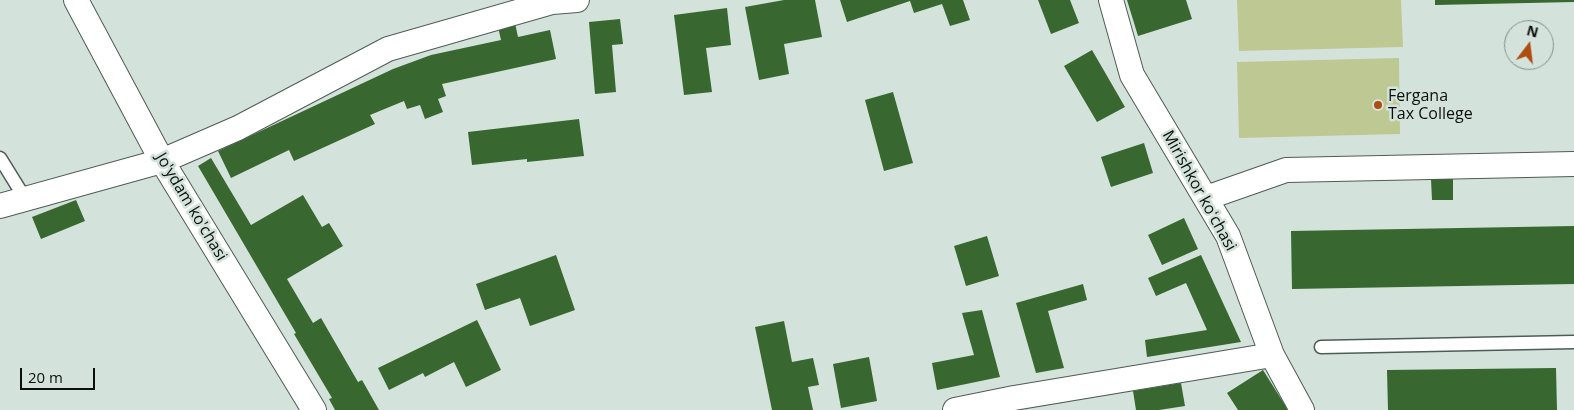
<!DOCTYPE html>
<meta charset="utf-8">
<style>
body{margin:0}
#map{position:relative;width:1574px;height:410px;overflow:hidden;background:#d3e3db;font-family:"Open Sans",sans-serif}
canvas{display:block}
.north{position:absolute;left:1504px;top:20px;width:50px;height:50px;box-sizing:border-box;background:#d3e3db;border:1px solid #838e89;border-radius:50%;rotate:15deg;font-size:14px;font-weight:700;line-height:20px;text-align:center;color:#0a0f0d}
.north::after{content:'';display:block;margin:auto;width:18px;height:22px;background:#af4c12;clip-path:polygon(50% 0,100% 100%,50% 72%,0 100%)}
.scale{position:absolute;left:20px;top:368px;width:75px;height:22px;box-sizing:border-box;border:2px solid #0a0f0d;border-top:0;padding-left:6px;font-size:15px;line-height:18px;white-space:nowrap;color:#0a0f0d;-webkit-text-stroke:4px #d3e3db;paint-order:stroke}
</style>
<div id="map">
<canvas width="1574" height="410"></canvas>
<div class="north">N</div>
<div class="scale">20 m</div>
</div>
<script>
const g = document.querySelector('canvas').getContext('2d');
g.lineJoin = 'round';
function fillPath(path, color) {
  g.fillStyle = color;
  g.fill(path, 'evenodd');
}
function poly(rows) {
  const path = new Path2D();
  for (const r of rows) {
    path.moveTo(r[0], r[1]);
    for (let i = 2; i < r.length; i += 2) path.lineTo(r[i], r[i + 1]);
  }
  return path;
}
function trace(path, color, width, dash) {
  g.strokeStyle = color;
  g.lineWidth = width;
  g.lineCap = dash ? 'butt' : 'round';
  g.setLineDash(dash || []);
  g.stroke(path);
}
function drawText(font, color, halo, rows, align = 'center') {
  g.font = font + ' "Open Sans",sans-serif';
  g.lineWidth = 5;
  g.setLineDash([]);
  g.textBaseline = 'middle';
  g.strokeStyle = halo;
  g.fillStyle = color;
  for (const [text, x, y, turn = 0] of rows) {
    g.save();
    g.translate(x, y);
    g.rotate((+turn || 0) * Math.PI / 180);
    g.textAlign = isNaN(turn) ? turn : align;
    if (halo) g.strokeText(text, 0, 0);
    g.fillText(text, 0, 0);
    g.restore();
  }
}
fillPath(poly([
 [1237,0,1401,0,1403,47,1239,51],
 [1399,58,1400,134,1239,138,1237,62]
]), '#bec893');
fillPath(poly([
 [784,0,815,0,822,37,784,44,789,74,759,80,745,7],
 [840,0,963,0,970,20,950,26,942,4,914,13,910,1,847,22],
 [1038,0,1070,0,1079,23,1051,34],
 [1127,0,1186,0,1192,19,1138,36],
 [1435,0,1574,0,1574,2,1435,5],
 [727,8,731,45,706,48,712,92,684,95,674,15],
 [620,19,623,44,612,45,616,92,595,94,589,22],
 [515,23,518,37,550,30,556,59,442,84,446,96,438,99,443,112,425,119,420,105,407,109,404,101,370,115,375,124,294,161,289,150,231,178,218,151,393,69,431,55,501,40,498,27],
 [1092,50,1125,107,1097,122,1064,66],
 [893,92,913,163,884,171,865,100],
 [579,119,584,156,527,162,527,159,472,165,468,132],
 [1144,143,1153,173,1111,187,1101,157],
 [211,158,251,225,303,195,322,227,329,223,343,246,287,279,313,323,321,318,358,382,362,380,379,410,335,410,329,399,332,398,294,334,296,333,198,166],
 [1431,179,1453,179,1453,200,1432,200],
 [76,200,85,221,41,239,32,217],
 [1184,218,1198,249,1162,265,1148,235],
 [1574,226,1574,284,1292,289,1291,231],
 [987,236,999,276,966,286,954,246],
 [556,255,575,310,530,326,520,298,485,310,476,284],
 [1201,255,1241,342,1147,357,1145,340,1207,330,1186,283,1156,296,1148,278],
 [1083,284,1087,300,1048,311,1064,368,1036,373,1016,303],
 [982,310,1000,377,937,390,932,363,974,355,962,313],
 [477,320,501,370,466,387,454,362,425,377,423,373,389,390,378,368],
 [784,321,792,362,813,358,819,385,808,387,813,410,772,410,755,327],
 [869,357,877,401,841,408,833,364],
 [1556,368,1557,410,1388,410,1387,370],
 [1263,370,1288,410,1238,410,1227,393],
 [1181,383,1185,406,1159,410,1136,410,1133,391]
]), '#38672f');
const service = poly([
 [0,158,26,200],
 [1321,347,1574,342]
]);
const minor = poly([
 [76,0,162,161,314,410],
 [1111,0,1132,75,1228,236,1272,355,1302,410],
 [1206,198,1286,170,1574,164],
 [0,206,162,161,238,128,388,49,552,2,577,0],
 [955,410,1014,398,1272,355]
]);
trace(service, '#4e5c55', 15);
trace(minor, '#4e5c55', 26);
trace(service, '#fff', 12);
trace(minor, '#fff', 24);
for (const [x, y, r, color] of [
 [1378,105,5,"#af4c12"]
]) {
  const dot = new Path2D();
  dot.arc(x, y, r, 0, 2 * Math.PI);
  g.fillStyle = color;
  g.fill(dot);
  trace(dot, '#d3e3db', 2);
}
drawText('16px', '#0a0f0d', '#d3e3db', [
 ["Fergana",1388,96],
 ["Tax College",1388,114]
], 'left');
drawText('16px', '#0a0f0d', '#d3e3db', [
 ["Mirishkor koʻchasi",1199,191,61],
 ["Jo'ydam ko'chasi",191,207,59]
]);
</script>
